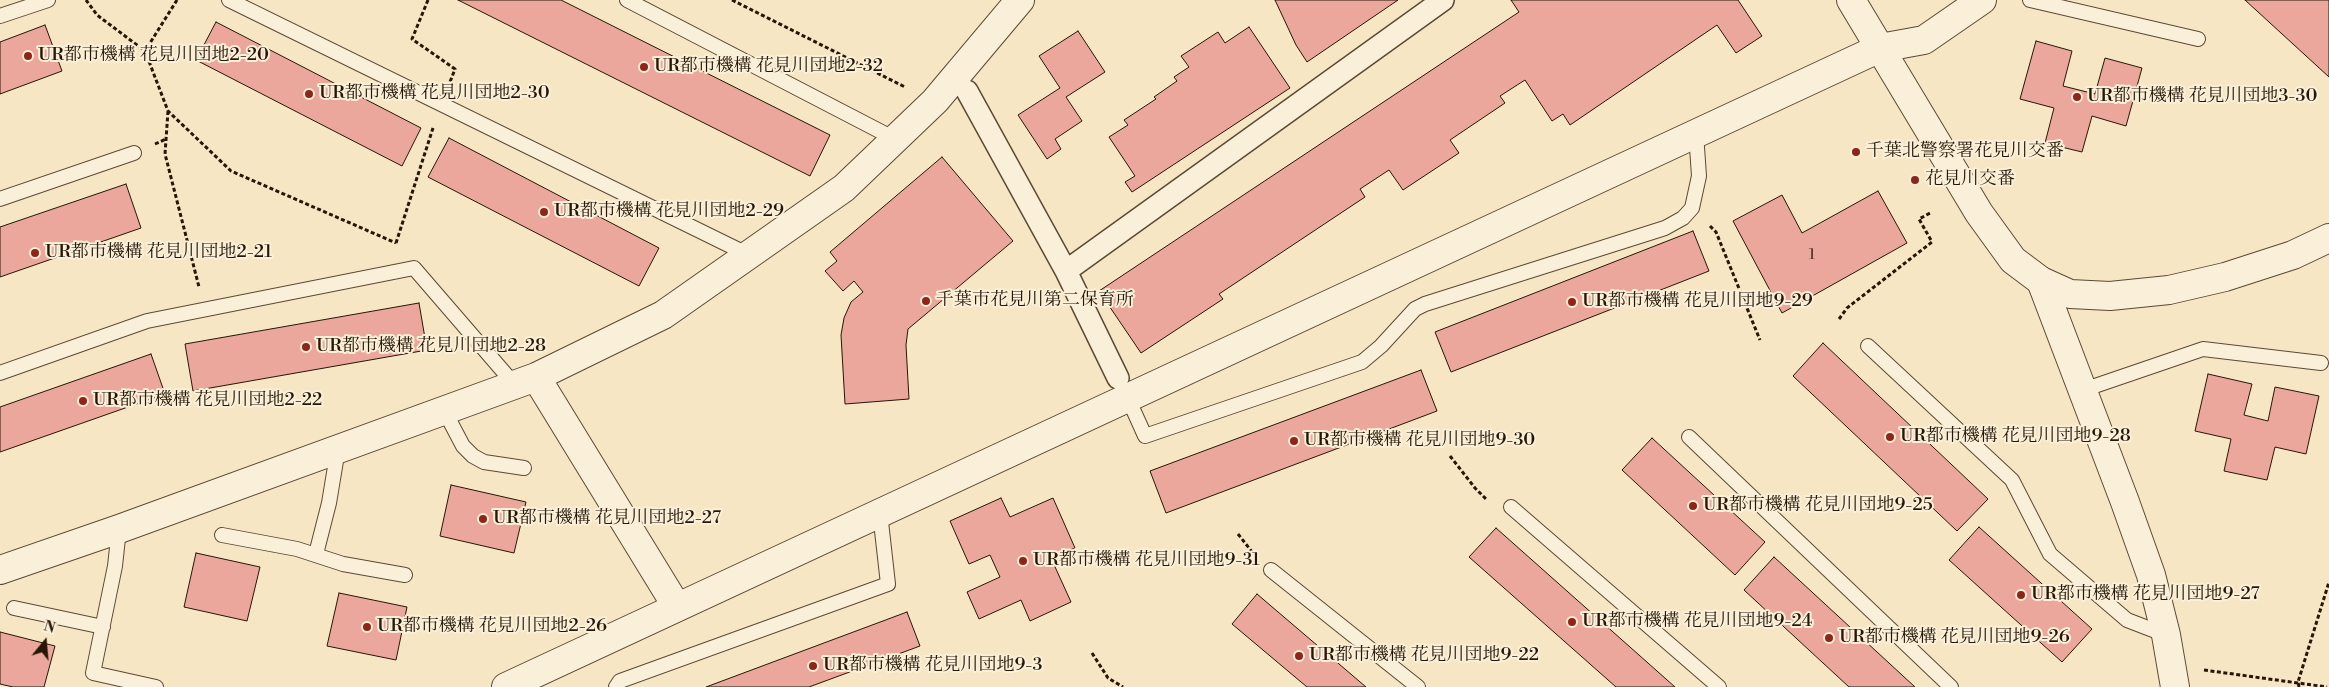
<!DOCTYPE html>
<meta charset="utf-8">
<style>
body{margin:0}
#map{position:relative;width:2329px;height:687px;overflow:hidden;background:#f7e6c3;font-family:"Libre Bodoni",serif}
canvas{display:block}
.north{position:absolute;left:20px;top:617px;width:50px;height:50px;-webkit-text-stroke:4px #faefd8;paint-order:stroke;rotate:17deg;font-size:14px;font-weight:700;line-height:20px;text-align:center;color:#251606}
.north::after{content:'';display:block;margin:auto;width:18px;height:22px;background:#251606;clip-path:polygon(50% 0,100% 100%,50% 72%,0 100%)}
</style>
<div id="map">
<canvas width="2329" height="687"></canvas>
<div class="north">N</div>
</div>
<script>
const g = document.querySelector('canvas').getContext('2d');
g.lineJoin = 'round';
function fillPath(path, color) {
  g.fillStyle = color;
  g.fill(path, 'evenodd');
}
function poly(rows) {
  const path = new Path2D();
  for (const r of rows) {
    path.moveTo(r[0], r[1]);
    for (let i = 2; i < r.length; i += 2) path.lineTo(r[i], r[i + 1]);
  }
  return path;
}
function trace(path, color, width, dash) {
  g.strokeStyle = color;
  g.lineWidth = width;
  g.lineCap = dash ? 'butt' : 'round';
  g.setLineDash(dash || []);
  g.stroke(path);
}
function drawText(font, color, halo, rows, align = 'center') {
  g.font = font + ' "Libre Bodoni","Noto Serif JP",serif';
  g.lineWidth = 4;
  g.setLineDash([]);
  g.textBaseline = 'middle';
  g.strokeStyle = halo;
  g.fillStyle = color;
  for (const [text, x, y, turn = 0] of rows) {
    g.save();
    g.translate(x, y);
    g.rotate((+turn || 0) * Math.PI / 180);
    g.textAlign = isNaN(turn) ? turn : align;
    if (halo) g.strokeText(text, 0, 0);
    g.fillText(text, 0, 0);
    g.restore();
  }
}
const building = poly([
 [458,0,561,0,830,135,810,176,458,0],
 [1275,0,1398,0,1307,62,1296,45,1275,0],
 [1511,0,1738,0,1762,36,1736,53,1717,25,1570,125,1563,114,1552,121,1525,80,1500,96,1505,103,1450,140,1459,153,1403,190,1389,170,1360,189,1365,197,1219,294,1223,299,1141,353,1099,291,1519,12,1511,0],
 [2245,0,2329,0,2329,77,2245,0],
 [216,22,421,128,402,166,196,60,216,22],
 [45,25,62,71,0,94,0,42,45,25],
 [1249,27,1290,88,1132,192,1125,182,1135,176,1109,137,1128,125,1124,120,1156,99,1154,97,1177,81,1174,77,1189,67,1181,56,1218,32,1225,43,1249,27],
 [1078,31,1105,72,1066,97,1082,121,1055,139,1061,149,1047,159,1018,115,1060,88,1039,56,1078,31],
 [2036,41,2072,51,2063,86,2095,94,2105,58,2142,68,2126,126,2092,116,2082,152,2045,143,2054,108,2020,99,2036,41],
 [449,138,659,248,639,286,428,177,449,138],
 [942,157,1013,241,908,329,906,345,909,399,845,404,841,335,844,318,851,302,863,292,854,281,843,291,825,271,837,261,830,252,942,157],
 [126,184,141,228,0,277,0,227,126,184],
 [1878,191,1907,243,1782,313,1733,221,1782,195,1802,233,1878,191],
 [1693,231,1709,271,1451,372,1435,332,1693,231],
 [419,303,427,350,193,391,185,344,419,303],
 [1823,343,1988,499,1957,531,1793,376,1823,343],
 [151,354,165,394,0,452,0,407,151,354],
 [1421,370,1437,411,1166,513,1150,471,1421,370],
 [2208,374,2252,384,2244,415,2268,421,2275,387,2319,396,2306,454,2275,447,2267,480,2224,471,2231,439,2195,431,2208,374],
 [1652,438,1765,542,1735,575,1622,470,1652,438],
 [451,485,526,502,514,553,440,536,451,485],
 [1001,498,1010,517,1053,498,1075,548,1051,558,1071,602,1030,621,1021,600,979,619,967,592,1000,577,990,555,969,564,950,521,1001,498],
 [1979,527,2092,629,2062,662,1949,560,1979,527],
 [1496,528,1675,687,1616,687,1469,557,1496,528],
 [196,553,260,567,247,621,184,607,196,553],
 [1774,557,1915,687,1849,687,1744,590,1774,557],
 [339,593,407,607,396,660,327,646,339,593],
 [1257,594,1366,687,1307,687,1232,624,1257,594],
 [907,612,920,646,809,687,706,687,907,612],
 [0,632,55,646,44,687,13,687,0,684,0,632]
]);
fillPath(building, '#eba79b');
trace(building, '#251606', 1);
const service = poly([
 [229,0,749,255],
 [627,0,895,139],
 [2030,0,2198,39],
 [0,16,48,0],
 [0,199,134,153],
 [1868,346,2012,480,2050,554,2127,620,2166,635],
 [0,373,147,321,414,268,515,385],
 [2083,390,2203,349,2321,363],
 [1127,396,1145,436,1362,362,1381,346,1415,309,1425,304,1665,228,1683,218,1692,208,1699,176,1696,133],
 [444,410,463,446,473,456,484,462,524,468],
 [1689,437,1951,687],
 [1511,507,1719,687],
 [119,529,115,566,93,673,156,687],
 [222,535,297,549,343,564,405,575],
 [316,554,329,503,338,449],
 [1271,570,1418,687],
 [14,608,103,627],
 [616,687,620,681,888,584,880,513]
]);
const pedestrian = poly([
 [967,91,1066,271,1118,378],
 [1066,271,1443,0]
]);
const minor = poly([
 [2041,281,2125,502,2151,575,2166,635,2175,687],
 [536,377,677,607],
 [0,570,119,529,536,377,663,315,844,188,935,101,1020,0],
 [506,687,1880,48,1924,40,1982,0]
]);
const tertiary = poly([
 [1851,0,1979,213,2013,260,2041,281,2070,294,2110,296,2169,290,2225,277,2293,255,2329,238]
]);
trace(service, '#5a4a35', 16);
trace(pedestrian, '#5a4a35', 24);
trace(minor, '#5a4a35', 30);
trace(tertiary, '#5a4a35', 30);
trace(poly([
 [86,0,97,15,145,51],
 [177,0,145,51,168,111,231,171,396,243],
 [428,0,412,39,455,69,450,82],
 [732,0,905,87],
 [168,111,165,154,199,287],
 [155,144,166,139],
 [1710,226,1716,232,1760,340],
 [396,243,433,128],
 [1839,319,1847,308,1932,242,1919,219,1932,212],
 [1450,456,1475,488,1487,500],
 [1238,534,1253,553],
 [1092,653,1108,678,1123,687],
 [2204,670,2327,687],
 [2299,687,2298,682,2329,582]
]), '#251606', 3, [4, 2.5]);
trace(service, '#faefd8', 14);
trace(pedestrian, '#faefd8', 21);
trace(minor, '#faefd8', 28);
trace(tertiary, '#faefd8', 28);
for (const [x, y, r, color] of [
 [28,56,5,"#8f2418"],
 [644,67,5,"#8f2418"],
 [309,94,5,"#8f2418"],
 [2077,97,5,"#8f2418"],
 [1856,152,5,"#8f2418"],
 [1915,180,5,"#8f2418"],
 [544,212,5,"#8f2418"],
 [35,253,5,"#8f2418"],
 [926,301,5,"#8f2418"],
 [1572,302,5,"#8f2418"],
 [306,347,5,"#8f2418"],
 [83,401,5,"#8f2418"],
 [1890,437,5,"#8f2418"],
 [1294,441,5,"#8f2418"],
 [1693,506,5,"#8f2418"],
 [483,519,5,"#8f2418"],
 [1023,561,5,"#8f2418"],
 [2021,595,5,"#8f2418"],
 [1572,622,5,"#8f2418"],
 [367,627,5,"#8f2418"],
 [1829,638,5,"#8f2418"],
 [1299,656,5,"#8f2418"],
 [813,666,5,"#8f2418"]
]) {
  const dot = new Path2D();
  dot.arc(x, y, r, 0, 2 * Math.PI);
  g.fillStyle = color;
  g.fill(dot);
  trace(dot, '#faefd8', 2);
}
drawText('15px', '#563a2b', null, [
 ["1",1812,255]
]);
drawText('18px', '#251606', '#faefd8', [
 ["UR都市機構 花見川団地2-20",38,56],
 ["UR都市機構 花見川団地2-32",654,67],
 ["UR都市機構 花見川団地2-30",319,94],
 ["UR都市機構 花見川団地3-30",2087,97],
 ["千葉北警察署花見川交番",1866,152],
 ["花見川交番",1925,180],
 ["UR都市機構 花見川団地2-29",554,212],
 ["UR都市機構 花見川団地2-21",45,253],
 ["千葉市花見川第二保育所",936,301],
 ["UR都市機構 花見川団地9-29",1582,302],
 ["UR都市機構 花見川団地2-28",316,347],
 ["UR都市機構 花見川団地2-22",93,401],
 ["UR都市機構 花見川団地9-28",1900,437],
 ["UR都市機構 花見川団地9-30",1304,441],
 ["UR都市機構 花見川団地9-25",1703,506],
 ["UR都市機構 花見川団地2-27",493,519],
 ["UR都市機構 花見川団地9-31",1033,561],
 ["UR都市機構 花見川団地9-27",2031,595],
 ["UR都市機構 花見川団地9-24",1582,622],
 ["UR都市機構 花見川団地2-26",377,627],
 ["UR都市機構 花見川団地9-26",1839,638],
 ["UR都市機構 花見川団地9-22",1309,656],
 ["UR都市機構 花見川団地9-3",823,666]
], 'left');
</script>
